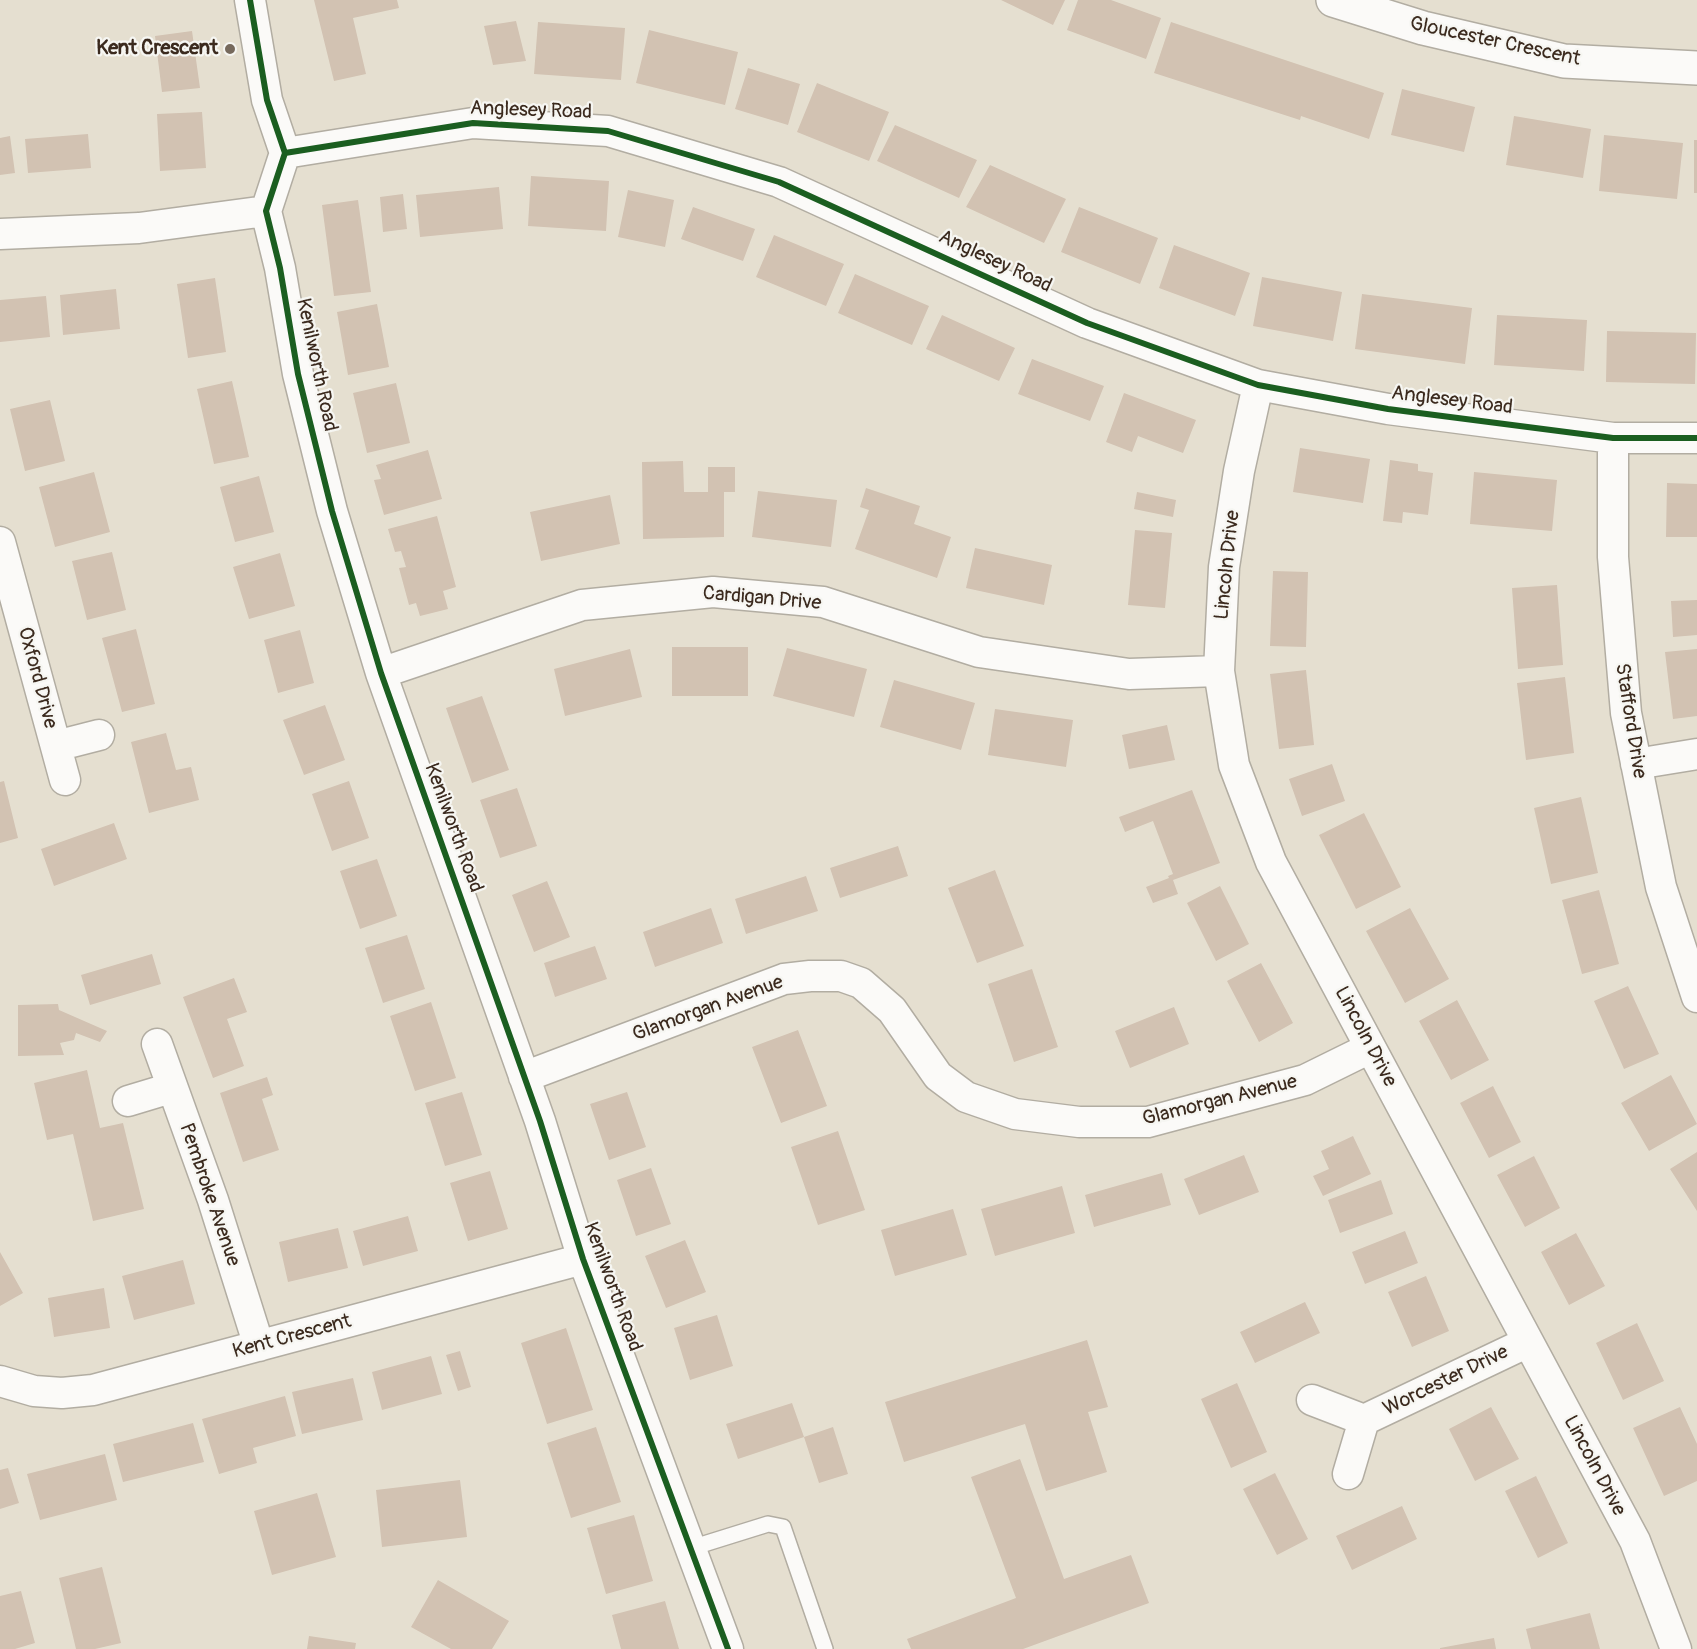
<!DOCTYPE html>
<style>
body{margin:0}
canvas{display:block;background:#e5dfd0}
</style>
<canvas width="1697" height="1649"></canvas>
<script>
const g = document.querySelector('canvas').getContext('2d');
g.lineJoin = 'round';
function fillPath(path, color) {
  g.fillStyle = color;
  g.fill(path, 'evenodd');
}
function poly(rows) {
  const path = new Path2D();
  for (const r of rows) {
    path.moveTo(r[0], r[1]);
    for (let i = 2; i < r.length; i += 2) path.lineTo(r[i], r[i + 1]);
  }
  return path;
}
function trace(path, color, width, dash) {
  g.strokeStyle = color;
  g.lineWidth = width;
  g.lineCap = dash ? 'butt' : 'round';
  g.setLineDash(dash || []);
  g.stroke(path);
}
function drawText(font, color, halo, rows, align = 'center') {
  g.font = font + ' Pangolin,sans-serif';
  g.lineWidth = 4.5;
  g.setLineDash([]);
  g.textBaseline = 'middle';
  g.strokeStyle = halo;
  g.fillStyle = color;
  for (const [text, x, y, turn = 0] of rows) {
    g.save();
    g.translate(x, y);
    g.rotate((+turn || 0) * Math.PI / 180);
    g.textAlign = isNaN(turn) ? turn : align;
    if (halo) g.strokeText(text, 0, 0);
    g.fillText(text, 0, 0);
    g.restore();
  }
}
fillPath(poly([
 [314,0,397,0,399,8,353,18,366,74,334,81],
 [1001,0,1065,0,1053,25],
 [1078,0,1111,0,1161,18,1146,59,1067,30],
 [516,21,526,61,493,65,484,26],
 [538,22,625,28,621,80,534,74],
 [1171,22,1384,93,1369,139,1301,116,1300,120,1154,73],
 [649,30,738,52,725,105,636,83],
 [192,31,200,88,162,92,155,36],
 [748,68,800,84,788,125,735,109],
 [817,83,889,112,869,161,797,132],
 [1402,89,1475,107,1464,152,1391,135],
 [202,112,206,168,160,171,157,114],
 [1514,116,1591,129,1583,178,1506,165],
 [895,125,977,160,959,198,877,161],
 [88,134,91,168,28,173,25,139],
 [1604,135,1683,143,1677,199,1599,191],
 [10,136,15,173,0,175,0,138],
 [1694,140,1697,140,1697,193,1694,193],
 [990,165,1066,199,1044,243,966,207],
 [531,176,609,181,606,231,528,226],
 [499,187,503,229,420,237,416,195],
 [628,190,674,200,665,247,618,237],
 [403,194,407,229,383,232,380,197],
 [358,200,371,292,334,296,322,205],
 [693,207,755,229,743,261,681,239],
 [1079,207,1158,238,1140,284,1061,252],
 [774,235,844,264,826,306,756,277],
 [1174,245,1250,273,1235,316,1159,288],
 [855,274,929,306,912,345,838,313],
 [1262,277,1342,292,1333,341,1253,326],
 [215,278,226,352,188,358,177,284],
 [116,289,120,329,63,335,60,295],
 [1362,294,1472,308,1465,364,1355,349],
 [46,296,50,337,0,342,0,300],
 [377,304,389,367,348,375,337,312],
 [942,315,1015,348,999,381,926,349],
 [1497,315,1587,320,1584,371,1494,365],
 [1607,331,1696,333,1695,384,1606,382],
 [1032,359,1104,386,1090,421,1018,394],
 [232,381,249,457,214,464,197,389],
 [396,383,410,443,367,453,353,393],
 [1124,393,1196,420,1183,453,1138,436,1132,452,1106,442],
 [50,400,65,461,25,471,10,409],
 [1300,448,1370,459,1363,503,1293,492],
 [428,450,442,499,384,515,374,480,381,479,376,465],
 [1390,460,1418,464,1418,471,1433,473,1428,515,1403,512,1402,523,1383,521],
 [683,461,684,492,708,492,708,467,735,467,735,492,724,492,724,537,643,539,642,462],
 [94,472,110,532,55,547,39,487],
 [1474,472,1557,480,1552,531,1470,524],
 [259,476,274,532,235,542,220,487],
 [1667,483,1697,484,1697,537,1666,537],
 [866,488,920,506,914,524,951,537,937,578,855,549,869,510,860,507],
 [758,491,837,500,831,547,752,537],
 [1137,492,1176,500,1173,517,1134,509],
 [610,495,620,544,541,561,530,512],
 [437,516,456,587,443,591,448,609,420,616,416,603,409,605,399,568,406,567,401,551,395,552,388,529],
 [1135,530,1172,533,1165,608,1128,605],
 [975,548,1052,565,1044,605,966,588],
 [112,552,126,610,87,620,72,561],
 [280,553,295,606,249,619,233,567],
 [1273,571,1308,572,1306,647,1270,646],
 [1557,585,1563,665,1518,669,1512,588],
 [1697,600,1697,635,1673,637,1671,601],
 [136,629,155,704,122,712,102,638],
 [300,630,314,683,278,693,264,640],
 [672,647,748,647,748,696,672,696],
 [787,648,867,669,854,717,773,696],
 [630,649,642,697,565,716,554,669],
 [1697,649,1697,716,1673,719,1665,652],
 [1306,670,1314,745,1279,749,1270,674],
 [1565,677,1574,753,1526,760,1517,683],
 [894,680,975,703,961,750,880,727],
 [482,696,509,770,472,783,446,708],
 [325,705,345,760,304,775,283,720],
 [995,709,1073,720,1066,767,988,755],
 [1167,725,1175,760,1129,769,1122,735],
 [166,733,176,770,191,767,199,800,149,813,131,742],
 [1332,764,1345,801,1302,816,1289,779],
 [4,781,18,838,0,843,0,782],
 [349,781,369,838,332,851,312,794],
 [517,788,537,846,500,858,480,800],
 [1192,790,1220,863,1173,880,1178,894,1153,903,1146,887,1169,878,1168,876,1173,874,1153,821,1125,832,1119,817],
 [1581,797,1598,873,1551,884,1534,808],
 [1364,813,1401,887,1356,909,1319,835],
 [114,823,127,859,54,886,41,849],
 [898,846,908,876,840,898,830,868],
 [377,859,397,916,360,929,340,871],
 [995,870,1024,946,977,963,948,888],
 [806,876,818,911,746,934,735,899],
 [547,881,570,937,534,952,512,895],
 [1220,886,1249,944,1216,961,1187,903],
 [1599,890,1619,964,1582,974,1562,900],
 [711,908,723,943,655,967,643,932],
 [1410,908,1449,979,1405,1003,1366,931],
 [407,935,425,989,383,1003,365,948],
 [595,946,607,979,555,997,544,963],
 [152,954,161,984,90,1005,81,975],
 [1261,963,1293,1023,1259,1042,1227,981],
 [1032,969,1058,1047,1014,1062,988,984],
 [234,978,247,1012,227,1019,244,1066,213,1078,183,997],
 [1628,986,1659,1054,1624,1069,1594,1001],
 [1457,1000,1489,1060,1451,1080,1419,1021],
 [431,1002,456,1078,415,1091,390,1016],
 [58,1004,59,1010,107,1031,100,1042,76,1033,74,1040,60,1043,64,1055,18,1056,18,1005],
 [1174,1007,1189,1044,1130,1068,1115,1031],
 [798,1030,827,1106,781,1123,752,1047],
 [87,1070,100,1128,123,1123,144,1209,93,1221,73,1134,47,1140,34,1083],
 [1671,1075,1697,1124,1649,1151,1621,1103],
 [267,1077,273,1095,262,1099,279,1150,243,1162,220,1093],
 [1493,1086,1521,1142,1489,1158,1460,1103],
 [462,1092,482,1155,445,1166,425,1103],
 [627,1092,646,1147,609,1160,590,1104],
 [838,1131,865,1210,818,1225,791,1147],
 [1353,1136,1371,1174,1323,1196,1313,1176,1329,1169,1321,1151],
 [1697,1152,1697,1211,1670,1169],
 [1244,1155,1259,1192,1199,1215,1184,1179],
 [1534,1156,1560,1208,1525,1227,1497,1175],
 [651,1168,671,1224,636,1236,617,1180],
 [490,1171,508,1229,468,1241,450,1183],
 [1162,1173,1171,1205,1094,1227,1085,1195],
 [1381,1180,1393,1214,1340,1233,1328,1200],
 [1062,1186,1075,1233,995,1256,981,1209],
 [953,1209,967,1255,895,1276,881,1230],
 [408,1216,418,1251,363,1266,353,1231],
 [338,1228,348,1268,288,1282,279,1242],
 [1405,1231,1418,1263,1365,1284,1352,1252],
 [1576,1233,1605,1286,1569,1305,1541,1252],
 [685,1240,706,1292,666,1308,645,1256],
 [0,1252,23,1293,0,1306],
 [183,1260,195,1304,134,1320,122,1276],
 [1426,1276,1449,1331,1412,1347,1388,1292],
 [104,1288,110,1328,54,1337,48,1298],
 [1305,1302,1320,1333,1255,1363,1240,1332],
 [717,1315,733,1366,690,1380,674,1328],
 [1637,1323,1664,1381,1623,1400,1596,1343],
 [566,1328,593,1410,547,1424,521,1343],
 [1087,1340,1108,1407,1088,1412,1107,1472,1046,1491,1025,1424,904,1462,885,1402],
 [460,1351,471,1387,458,1391,446,1355],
 [431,1356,442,1394,382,1410,372,1372],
 [353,1378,363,1420,302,1434,292,1392],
 [1237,1383,1267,1452,1231,1468,1201,1399],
 [285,1396,296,1436,253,1448,257,1463,219,1474,202,1419],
 [792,1403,804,1437,738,1459,726,1424],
 [1491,1407,1519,1459,1475,1481,1449,1429],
 [1680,1407,1697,1444,1697,1481,1664,1496,1633,1428],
 [193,1423,204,1462,123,1482,113,1444],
 [596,1427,621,1502,571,1518,547,1443],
 [833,1427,848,1474,819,1483,804,1437],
 [105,1454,117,1500,40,1520,27,1474],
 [1020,1459,1064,1579,1131,1555,1149,1603,1023,1649,911,1649,907,1639,1016,1598,971,1477],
 [8,1468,19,1503,0,1509,0,1470],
 [1275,1473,1308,1539,1277,1555,1243,1489],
 [1536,1476,1568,1543,1538,1558,1505,1491],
 [460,1480,467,1537,382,1547,376,1490],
 [317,1493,336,1557,272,1575,254,1511],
 [1402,1506,1417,1539,1352,1570,1336,1536],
 [634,1515,653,1581,606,1594,587,1528],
 [102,1567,121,1643,95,1649,76,1649,59,1578],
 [438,1580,509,1621,492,1649,451,1649,411,1627],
 [21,1591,35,1643,15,1649,0,1649,0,1596],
 [665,1601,679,1649,621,1649,612,1615],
 [1590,1613,1600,1649,1531,1649,1526,1629],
 [309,1636,356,1643,355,1649,307,1649],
 [1494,1638,1496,1649,1440,1649,1440,1648]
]), '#d2c2b2');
const lane = poly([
 [691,1548,768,1524,783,1527,825,1649]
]);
const street = poly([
 [250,0,267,100,285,153,266,211,280,268,298,374,332,511,381,673,540,1121,583,1259,728,1649],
 [285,153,473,123,608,131,779,182,1087,323,1258,385,1388,409,1613,438,1697,438],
 [0,234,139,228,266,211],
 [1258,385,1239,471,1224,567,1219,671,1234,765,1271,862,1635,1541,1676,1649],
 [1613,438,1613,557,1626,713,1661,887,1697,997],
 [0,542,65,780],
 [381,673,582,605,713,592,823,602,979,652,1129,674,1219,671],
 [56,746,99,735],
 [1636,764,1697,754],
 [157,1044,213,1200,259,1346],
 [524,1077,784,979,810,976,841,976,861,983,892,1010,938,1076,966,1097,1015,1114,1079,1122,1148,1122,1305,1080,1370,1048],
 [128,1101,171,1088],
 [0,1381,34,1391,62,1393,93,1390,583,1259],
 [1312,1400,1364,1420,1528,1342],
 [1348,1474,1364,1420]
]);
const secondary = poly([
 [1333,0,1423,28,1564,61,1697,68]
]);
trace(lane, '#b2ada2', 18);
trace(street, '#b2ada2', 33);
trace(secondary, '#b2ada2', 36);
trace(lane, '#fbfaf8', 15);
trace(street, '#fbfaf8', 30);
trace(secondary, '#fbfaf8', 33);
trace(poly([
 [250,0,267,100,285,153,266,211,280,268,298,374,332,511,381,673,540,1121,583,1259,728,1649],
 [285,153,473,123,608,131,779,182,1087,323,1258,385,1388,409,1613,438,1697,438]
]), '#1b5e20', 6);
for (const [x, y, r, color] of [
 [230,49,6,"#76695c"]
]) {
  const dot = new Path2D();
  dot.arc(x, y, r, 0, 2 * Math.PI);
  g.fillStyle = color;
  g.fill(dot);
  trace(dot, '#f6f6f2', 2);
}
drawText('20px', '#3b2a1e', '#f6f6f2', [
 ["Gloucester Crescent",1495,42,12],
 ["Anglesey Road",531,111,2],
 ["Anglesey Road",995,262,25],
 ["Kenilworth Road",316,365,78],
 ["Anglesey Road",1452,401,7],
 ["Lincoln Drive",1228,565,-84],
 ["Cardigan Drive",762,599,5],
 ["Oxford Drive",37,678,75],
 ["Stafford Drive",1630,721,81],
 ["Kenilworth Road",453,828,70],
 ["Glamorgan Avenue",708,1009,-20],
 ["Lincoln Drive",1365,1037,62],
 ["Glamorgan Avenue",1220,1101,-14],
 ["Pembroke Avenue",209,1195,71],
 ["Kenilworth Road",612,1287,70],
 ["Kent Crescent",292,1337,-15],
 ["Worcester Drive",1446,1381,-26],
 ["Lincoln Drive",1594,1466,62]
]);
drawText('bold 20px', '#3b2a1e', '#f6f6f2', [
 ["Kent Crescent",218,49]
], 'right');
</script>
